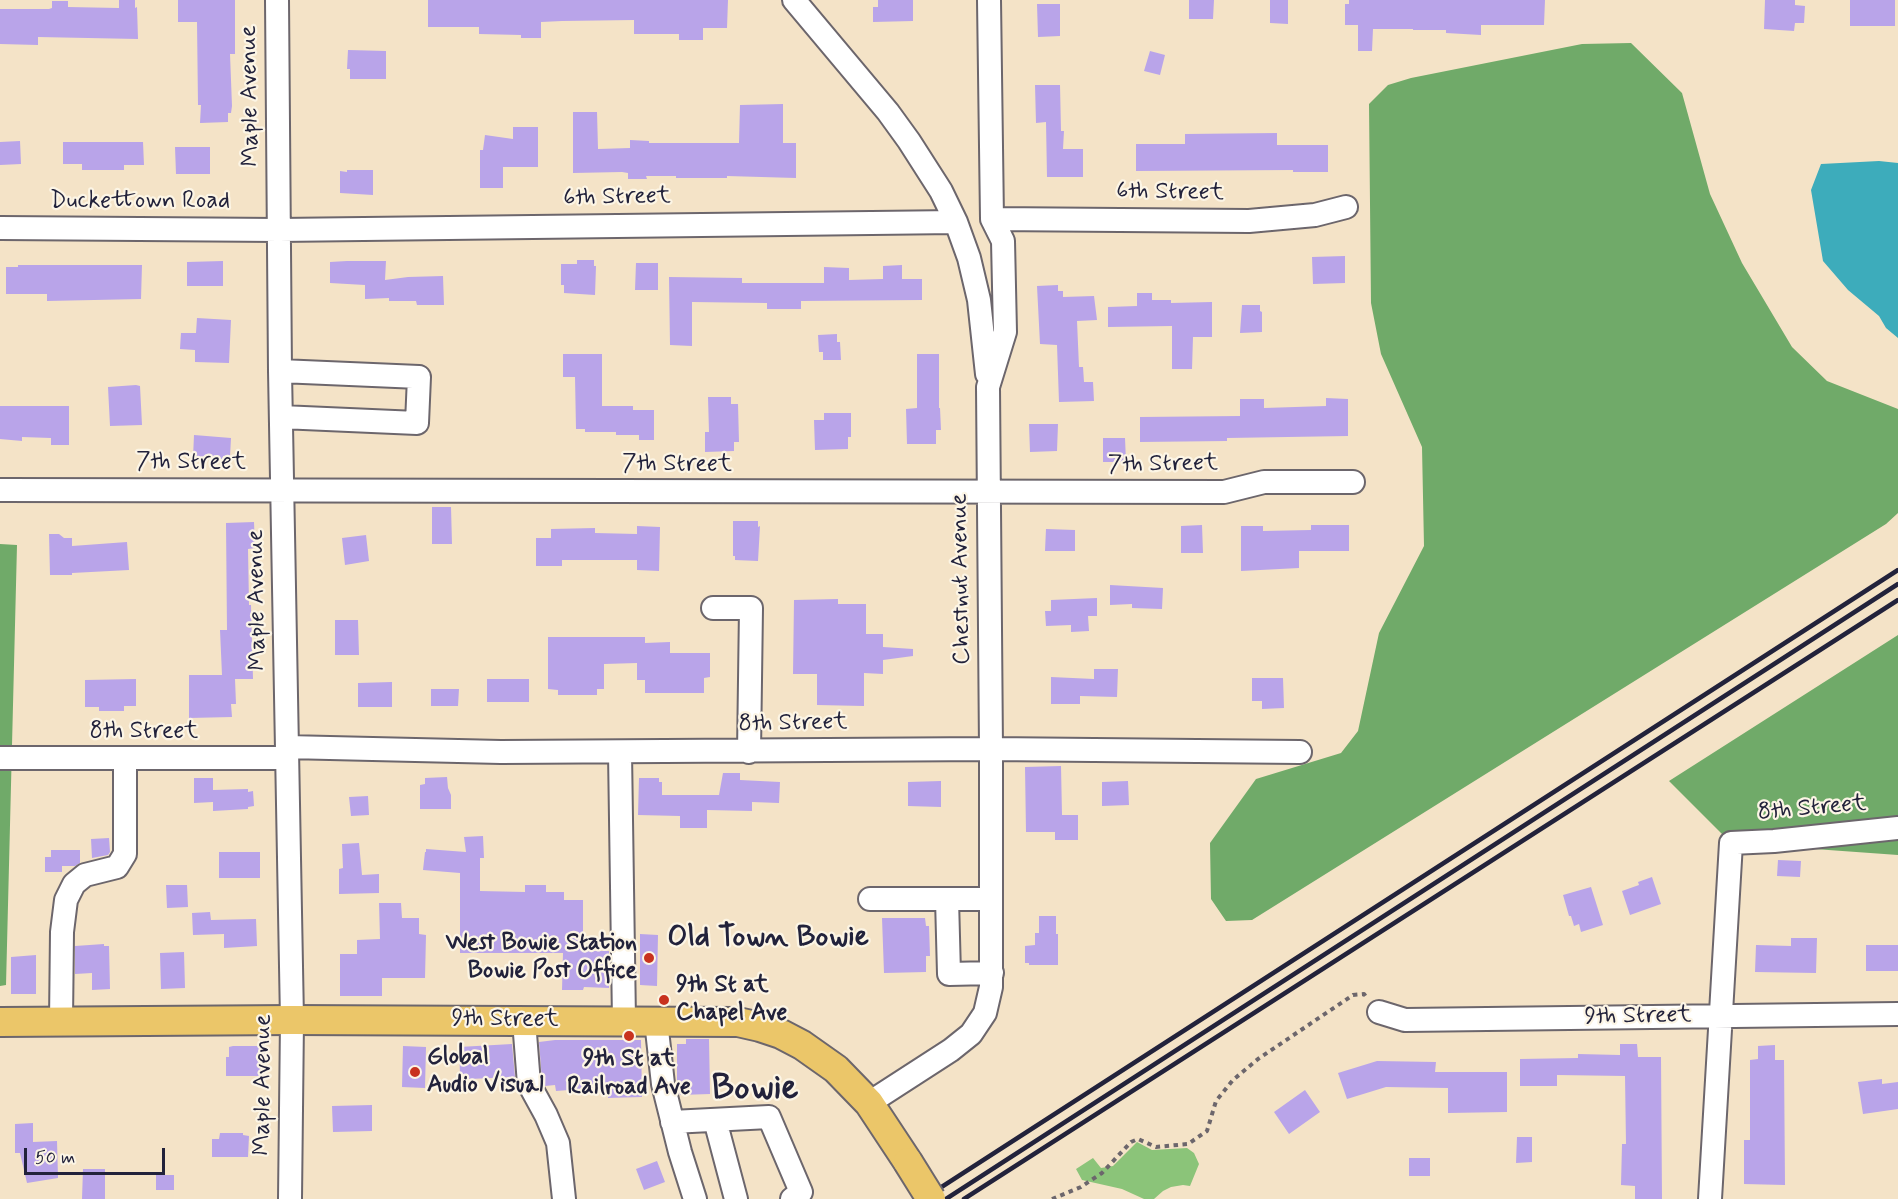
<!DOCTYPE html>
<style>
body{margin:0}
#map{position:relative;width:1898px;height:1199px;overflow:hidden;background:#f4e3c7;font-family:Mynerve,sans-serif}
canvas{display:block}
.scale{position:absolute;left:24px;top:1148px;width:141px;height:27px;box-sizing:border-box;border:3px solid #22223b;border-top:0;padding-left:8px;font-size:18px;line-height:21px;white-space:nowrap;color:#22223b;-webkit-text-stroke:4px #fcf5e5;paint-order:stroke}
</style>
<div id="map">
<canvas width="1898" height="1199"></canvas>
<div class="scale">50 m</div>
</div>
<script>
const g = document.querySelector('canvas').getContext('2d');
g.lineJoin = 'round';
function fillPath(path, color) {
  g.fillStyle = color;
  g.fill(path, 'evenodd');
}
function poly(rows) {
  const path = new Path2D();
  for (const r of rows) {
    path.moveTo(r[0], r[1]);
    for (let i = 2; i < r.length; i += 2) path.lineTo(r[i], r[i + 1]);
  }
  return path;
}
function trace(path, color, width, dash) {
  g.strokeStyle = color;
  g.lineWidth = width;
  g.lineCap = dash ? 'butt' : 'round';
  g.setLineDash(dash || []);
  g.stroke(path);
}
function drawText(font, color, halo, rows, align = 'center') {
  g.font = font + ' Mynerve,sans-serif';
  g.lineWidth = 4.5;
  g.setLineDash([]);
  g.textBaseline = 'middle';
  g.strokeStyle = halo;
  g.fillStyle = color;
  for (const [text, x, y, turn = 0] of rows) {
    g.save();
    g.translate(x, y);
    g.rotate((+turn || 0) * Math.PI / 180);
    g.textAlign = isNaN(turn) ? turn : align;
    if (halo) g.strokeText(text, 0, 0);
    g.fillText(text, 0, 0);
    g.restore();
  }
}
fillPath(poly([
 [1137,1142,1152,1150,1187,1148,1194,1153,1199,1164,1190,1186,1183,1185,1171,1187,1163,1191,1154,1199,1144,1199,1122,1189,1082,1180,1076,1169,1093,1158,1101,1168,1113,1166]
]), '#8bc479');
fillPath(poly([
 [1631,43,1682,93,1710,194,1742,263,1792,347,1827,381,1898,409,1898,513,1886,524,1252,920,1226,921,1211,899,1210,843,1256,779,1341,753,1358,731,1379,633,1424,546,1422,447,1381,354,1371,303,1369,104,1388,85,1411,78,1582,44],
 [0,544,17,545,6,985,0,986],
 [1898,635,1898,855,1731,843,1669,781]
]), '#70aa69');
fillPath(poly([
 [1879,161,1898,163,1898,338,1886,328,1879,316,1848,290,1823,261,1811,190,1821,164]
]), '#3dacbb');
fillPath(poly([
 [119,0,135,0,135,8,137,7,138,39,38,37,38,45,0,44,0,9,49,9,52,8,52,1,68,1,68,7,119,8],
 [178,0,235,0,235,54,230,54,232,106,231,113,228,113,228,122,200,123,201,105,198,105,197,22,178,22],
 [428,0,728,0,727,28,703,28,703,40,679,40,679,34,634,34,634,20,562,21,541,22,541,38,521,38,521,35,479,34,479,27,428,27],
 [878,0,913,0,913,21,873,22,873,7,878,7],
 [1189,0,1214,0,1213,19,1189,19],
 [1270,0,1288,0,1288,24,1270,23],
 [1349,0,1545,0,1544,25,1481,25,1481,35,1446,33,1446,30,1413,30,1413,29,1373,29,1372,51,1358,51,1358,25,1345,25,1345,4,1349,4],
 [1765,0,1795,0,1795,5,1805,6,1804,23,1795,23,1794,31,1764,29],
 [1850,0,1895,0,1895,26,1850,26],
 [1037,4,1060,4,1060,36,1038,37],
 [348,50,386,51,386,79,350,79,350,69,347,69],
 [1150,51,1165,55,1160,75,1144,71],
 [1035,85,1060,85,1061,131,1064,131,1063,149,1083,149,1083,177,1047,177,1046,122,1036,123],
 [783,104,783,143,796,143,796,178,727,176,727,178,676,178,676,176,646,176,647,179,628,179,628,173,622,172,573,173,573,112,597,112,598,149,630,148,630,140,649,141,649,143,739,143,740,105],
 [513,127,538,127,538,167,503,167,503,188,480,188,480,150,483,150,485,135,513,139],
 [1277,133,1277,145,1328,145,1328,172,1293,172,1293,170,1136,171,1136,144,1185,144,1185,134],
 [20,141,21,164,0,165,0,142],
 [63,142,143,142,144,165,124,165,124,170,82,170,82,164,63,164],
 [175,147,210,147,210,174,176,174],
 [347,170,373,170,373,195,340,193,340,171,347,172],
 [1345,256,1345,283,1313,284,1312,257],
 [577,260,594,260,594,266,596,266,595,295,564,293,564,285,561,285,561,264,577,264],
 [223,261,223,286,187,286,187,262],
 [347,261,386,261,385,280,408,277,443,276,444,305,417,305,416,301,389,301,389,298,365,299,365,285,330,283,330,262],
 [636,263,658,263,658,290,635,290],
 [18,265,142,265,141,299,47,301,47,294,6,294,6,267,18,267],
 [902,265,902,279,922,279,922,300,801,301,801,309,767,309,767,303,692,302,692,346,670,345,669,277,742,278,742,283,824,283,824,267,849,268,849,280,883,279,883,266],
 [1058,285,1058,291,1063,291,1063,297,1094,296,1097,320,1077,321,1079,367,1083,367,1084,382,1093,382,1094,401,1059,402,1057,345,1040,344,1037,286],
 [1137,293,1152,293,1152,300,1171,300,1171,303,1212,302,1212,337,1193,337,1192,369,1172,369,1172,326,1108,327,1108,307,1137,306],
 [1242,305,1260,305,1260,311,1262,312,1262,332,1240,333],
 [197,318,231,320,229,363,195,362,195,350,180,349,181,333,196,333],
 [837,334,837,342,840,342,841,360,823,360,823,352,819,352,818,335],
 [563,354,602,354,602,406,633,406,633,410,654,410,654,440,639,440,639,435,616,435,616,432,585,432,585,429,576,429,575,377,563,377],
 [917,354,939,354,939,408,940,408,941,430,936,430,936,444,907,444,906,409,917,408],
 [136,385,140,386,142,425,110,426,108,387],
 [708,397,731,397,731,404,738,404,739,442,734,442,734,451,705,452,705,432,709,432],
 [1326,398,1348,399,1348,436,1227,438,1227,441,1140,442,1140,417,1240,416,1240,399,1264,399,1264,408,1326,406],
 [0,406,69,406,69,445,51,445,51,438,22,437,22,441,0,439],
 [824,413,851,413,851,437,848,437,848,449,815,450,814,420,824,420],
 [1029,424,1058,424,1057,451,1030,452],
 [194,435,231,438,230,457,223,456,223,459,193,458],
 [1103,438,1125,438,1126,462,1103,462],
 [432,507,451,507,452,544,432,544],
 [733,521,758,521,758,527,760,526,758,561,735,560,735,556,733,556],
 [254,522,255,548,248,549,249,605,251,605,253,679,235,679,236,704,231,704,232,717,189,718,189,675,222,675,220,630,227,630,226,523],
 [1202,525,1203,553,1181,553,1181,526],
 [1311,525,1349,525,1349,551,1299,551,1299,568,1241,571,1241,526,1263,526,1263,531,1311,530],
 [637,526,660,527,659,571,637,570,637,560,562,560,562,566,536,566,536,538,551,538,551,529,595,528,595,533,637,534],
 [1046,529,1075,530,1075,551,1045,551],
 [49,534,59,534,64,538,72,538,72,546,127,542,129,570,72,573,72,575,50,575],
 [366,535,369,561,345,565,342,538],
 [1110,585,1163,588,1162,609,1132,608,1132,604,1110,605],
 [1097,598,1097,616,1088,616,1089,631,1071,632,1071,625,1046,626,1045,611,1051,611,1051,600],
 [838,599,838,604,866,604,866,634,883,634,883,647,913,649,913,656,883,660,883,674,864,673,864,706,817,705,817,674,793,674,794,600],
 [335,620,358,620,359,655,335,655],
 [548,637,645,637,645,643,670,642,670,653,710,653,710,677,704,678,704,693,645,693,645,680,637,680,637,663,604,664,604,689,597,689,597,695,558,695,558,690,548,689],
 [1094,669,1118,669,1117,697,1080,696,1080,704,1051,704,1051,677,1094,679],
 [1252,678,1283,678,1284,708,1262,709,1262,701,1252,701],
 [136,679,136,706,124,706,124,711,99,711,99,707,85,707,85,680],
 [487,679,529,679,529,702,487,702],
 [392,682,392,707,358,707,358,683],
 [431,689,459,689,458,706,431,706],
 [1061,766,1062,815,1078,815,1078,840,1055,840,1055,832,1026,832,1025,767],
 [723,773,740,773,740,780,780,782,779,803,752,802,752,811,707,810,707,828,680,828,680,816,638,815,639,778,659,778,659,782,662,782,662,795,719,795],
 [447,777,448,788,451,795,451,809,420,809,420,785,425,784,425,778],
 [194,778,213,778,213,790,248,789,248,792,253,791,254,806,248,807,248,809,213,811,213,802,194,803],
 [941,781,941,807,908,806,908,782],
 [1128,781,1129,805,1102,806,1102,782],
 [368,796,369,815,351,816,349,797],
 [483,836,484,858,480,858,480,891,525,892,525,885,546,885,546,892,564,892,564,900,583,900,583,947,585,947,585,951,609,951,609,988,584,987,583,990,562,990,563,953,460,953,460,873,423,870,425,852,426,852,426,849,466,852,464,837],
 [109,838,110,852,108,855,92,858,91,839],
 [359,843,362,875,379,874,379,893,339,894,339,869,343,868,342,844],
 [51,850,80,850,80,863,75,866,62,866,62,872,45,872,45,857,51,857],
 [219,852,260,852,260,878,219,878],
 [1778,860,1801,861,1800,877,1777,876],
 [1652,877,1661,904,1630,915,1622,891,1639,885,1638,882],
 [166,885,187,885,188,907,167,908],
 [1591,887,1603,925,1581,932,1579,924,1574,926,1571,916,1569,916,1563,895],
 [379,903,401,903,402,918,419,918,419,934,426,935,425,978,382,978,382,996,340,996,340,954,357,954,357,940,380,939],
 [210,912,211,920,256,919,257,946,224,948,224,934,193,935,192,913],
 [1039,916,1056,916,1056,934,1058,934,1058,965,1029,965,1029,963,1025,963,1025,946,1035,945,1035,933,1039,933],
 [882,918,925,918,926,926,929,926,930,956,926,956,926,972,884,973],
 [640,934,658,935,657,986,640,985],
 [1791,938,1817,938,1816,973,1755,972,1756,945,1791,946],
 [104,944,104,946,109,946,110,989,92,990,92,973,75,974,75,946],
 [1866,945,1898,945,1898,971,1866,971],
 [184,952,185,988,161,989,160,953],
 [36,955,36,994,11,994,11,957],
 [686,1039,709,1039,710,1094,680,1095,677,1084,677,1044,686,1044],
 [555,1040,641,1040,642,1097,608,1098,608,1088,581,1093,581,1089,556,1091,555,1085,545,1086,542,1080,539,1042],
 [512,1044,515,1077,469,1079,468,1074,460,1074,459,1047],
 [1620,1044,1637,1044,1638,1057,1661,1057,1662,1199,1635,1199,1635,1186,1621,1185,1622,1144,1626,1144,1625,1076,1557,1075,1557,1086,1520,1086,1520,1059,1578,1058,1578,1054,1620,1055],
 [1775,1045,1775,1060,1784,1060,1785,1185,1744,1184,1744,1140,1750,1140,1750,1060,1758,1059,1758,1046],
 [233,1046,265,1046,265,1076,226,1076,226,1057,229,1057,229,1047],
 [403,1046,426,1047,425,1088,402,1087],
 [1377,1061,1436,1062,1435,1072,1507,1072,1507,1112,1448,1113,1448,1088,1386,1087,1347,1099,1338,1073],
 [1882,1079,1882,1084,1898,1082,1898,1109,1863,1114,1858,1082],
 [1305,1090,1320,1112,1289,1134,1274,1112],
 [372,1105,372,1131,333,1132,332,1106],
 [33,1123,33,1142,57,1141,58,1178,27,1183,20,1153,15,1153,15,1124],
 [220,1133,243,1133,243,1135,249,1136,248,1157,212,1157,212,1139,219,1139],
 [1517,1137,1532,1137,1532,1162,1516,1163],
 [1409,1158,1430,1158,1430,1176,1409,1176],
 [657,1161,665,1182,644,1190,636,1169],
 [83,1169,105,1169,105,1199,82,1199],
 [156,1175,174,1175,174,1190,156,1190]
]), '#b9a4e9');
const minor = poly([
 [277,0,280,371,292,1020,290,1199],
 [794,0,888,112,909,141,941,191,956,222,969,258,979,300,987,374],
 [992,219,1249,221,1315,215,1346,207],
 [0,228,279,230,956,222],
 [280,371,419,377,417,423,281,417],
 [0,490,1224,492,1264,482,1353,482],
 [713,608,751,608,749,752],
 [287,747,501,752,991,749,1300,752],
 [620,752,624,1021],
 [0,758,287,758],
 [870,899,991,899],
 [947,899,949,974,992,973],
 [1379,1012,1405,1020,1898,1014],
 [61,1021,62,932,66,900,74,884,85,875,117,867,125,854,125,759],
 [524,1021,529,1084,546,1115,558,1143,564,1199],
 [656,1021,663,1084,680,1152,695,1199],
 [869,1103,951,1050,971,1034,985,1013,991,987,991,749,988,387,1005,332,1003,241,992,219,989,0],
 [715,1120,736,1199],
 [672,1122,769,1117,801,1192,792,1199],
 [1710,1199,1731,843,1774,841,1898,828]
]);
const major = poly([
 [0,1022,292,1020,738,1022,760,1027,781,1034,802,1045,836,1069,869,1103,908,1162]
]);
trace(minor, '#6c666c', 26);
trace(major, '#6c666c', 32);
trace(poly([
 [1052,1199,1081,1187,1102,1173,1131,1142,1138,1139,1156,1147,1188,1144,1207,1131,1216,1101,1233,1080,1258,1059,1353,995,1364,994,1367,998]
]), '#6c666c', 4, [4.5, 4.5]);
trace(minor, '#fff', 22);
trace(major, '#ebc669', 28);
trace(poly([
 [923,1199,1898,570],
 [946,1199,1898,584],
 [964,1199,1898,600]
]), '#22223b', 4.5);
const majorBridge = poly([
 [908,1162,931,1199]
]);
trace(majorBridge, '#6c666c', 32, []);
trace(majorBridge, '#ebc669', 28);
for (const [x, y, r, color] of [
 [649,958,6,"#c8321e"],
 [664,1000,6,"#c8321e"],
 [629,1036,6,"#c8321e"],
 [415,1072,6,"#c8321e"]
]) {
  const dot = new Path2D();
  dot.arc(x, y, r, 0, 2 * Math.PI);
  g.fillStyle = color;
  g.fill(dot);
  trace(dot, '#fcf5e5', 2);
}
drawText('24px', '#22223b', '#fcf5e5', [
 ["Maple Avenue",251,96,-91],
 ["6th Street",1170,193,1],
 ["6th Street",617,198,-1],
 ["Duckettown Road",140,202],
 ["7th Street",191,463],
 ["7th Street",677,465],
 ["7th Street",1163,465,-1],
 ["Chestnut Avenue",962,579,-91],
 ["Maple Avenue",258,600,-91],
 ["8th Street",793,724,-1],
 ["8th Street",144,732],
 ["8th Street",1812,809,-5],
 ["9th Street",1638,1017,-1],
 ["9th Street",505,1020],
 ["Maple Avenue",264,1085,-90]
]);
drawText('bold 24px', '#22223b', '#fcf5e5', [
 ["West Bowie Station",637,944,"right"],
 ["Bowie Post Office",637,972,"right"],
 ["9th St at",676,986],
 ["Chapel Ave",676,1014],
 ["Global",427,1058],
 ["Audio Visual",427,1086],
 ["9th St at",629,1060,"center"],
 ["Railroad Ave",629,1088,"center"]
], 'left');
drawText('bold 30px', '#22223b', '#fcf5e5', [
 ["Old Town Bowie",768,939]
]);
drawText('bold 36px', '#22223b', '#fcf5e5', [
 ["Bowie",755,1090]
]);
</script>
